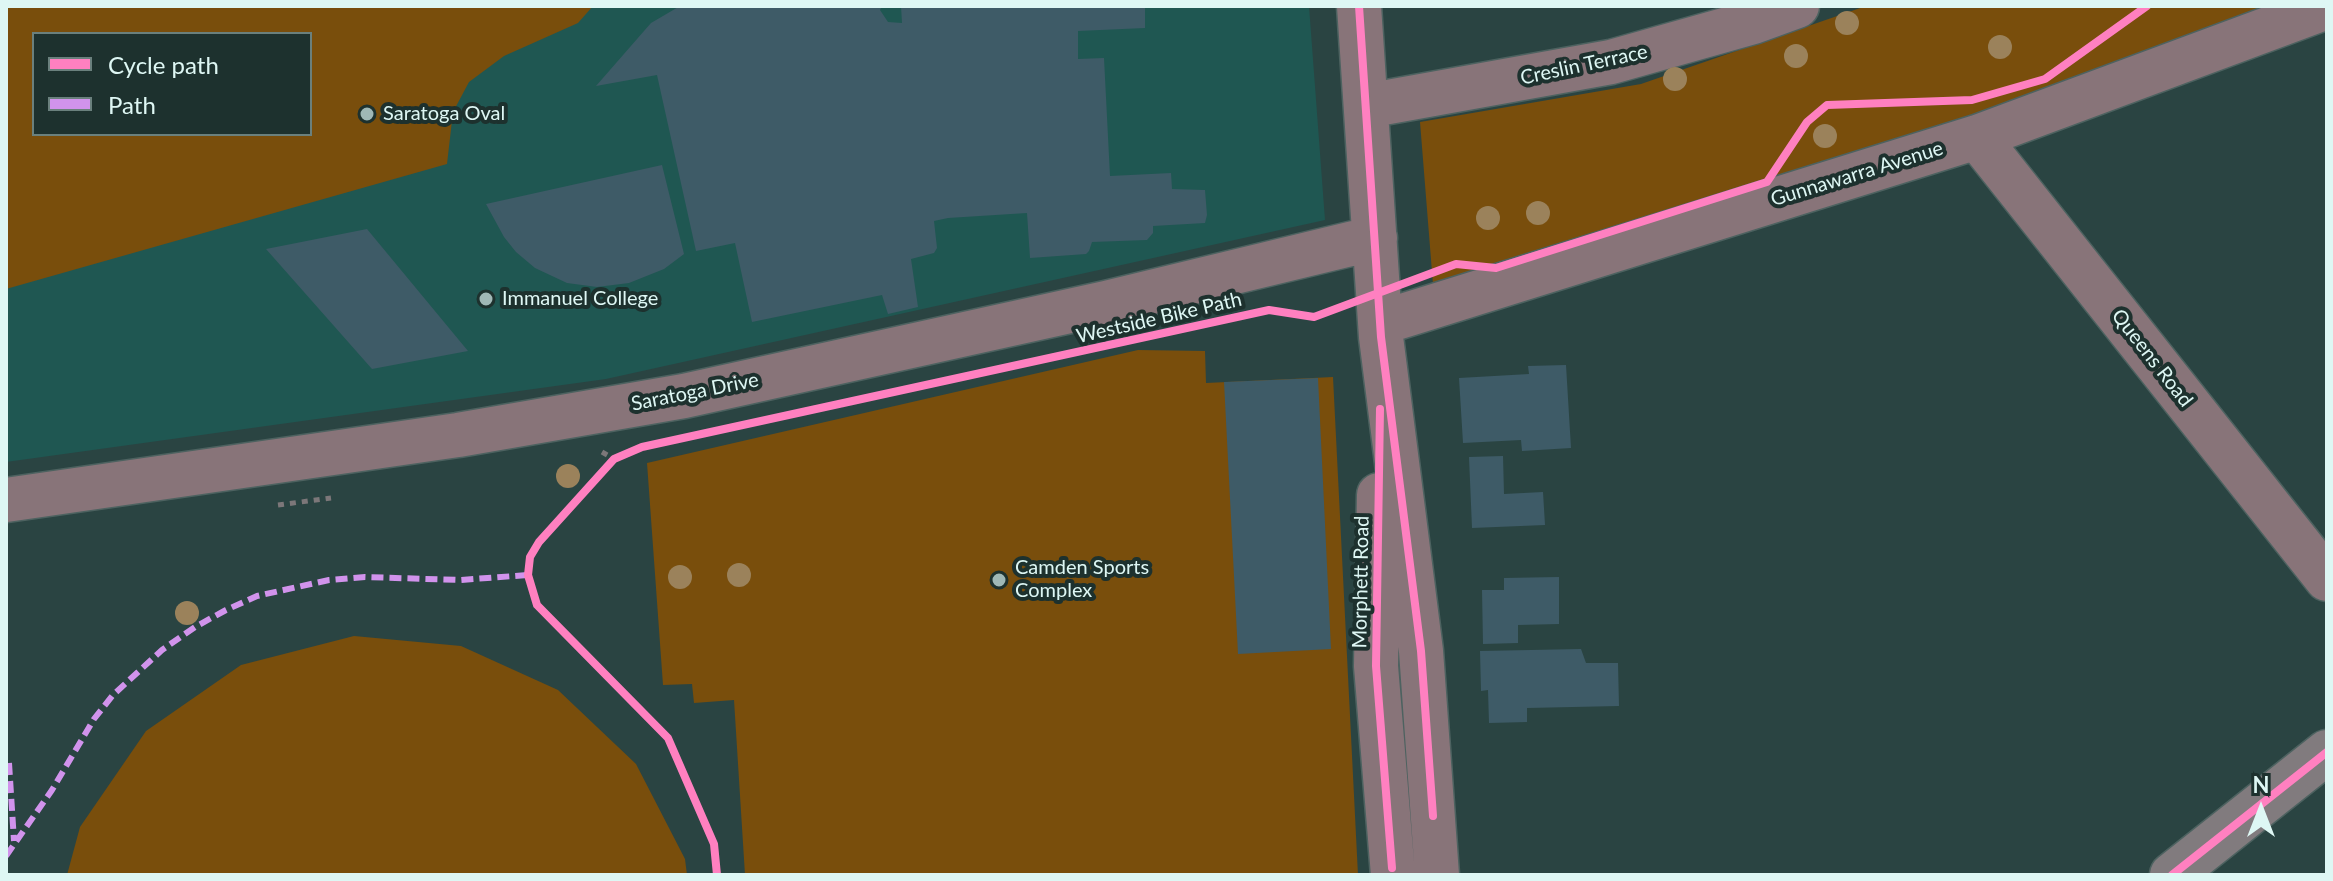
<!DOCTYPE html>
<style>
body{margin:0}
#map{position:relative;width:2333px;height:881px;overflow:hidden;background:#2a4442;font-family:Lato,sans-serif}
canvas{display:block}
.frame{position:absolute;inset:0;border:8px solid #def7f4;pointer-events:none}
.legend{position:absolute;left:32px;top:32px;width:280px;height:104px;box-sizing:border-box;background:#1d312e;border:2px solid #6a807d;margin:0;padding:10px 14px;list-style:none;font-size:24px;color:#def7f4}
.legend li{display:flex;align-items:center;gap:16px;height:40px}
.legend b{width:40px;border:2px solid #6a807d}
.north{position:absolute;left:2221px;top:769px;width:80px;height:80px;-webkit-text-stroke:6px #1d312e;paint-order:stroke;rotate:0deg;font-size:22px;font-weight:700;line-height:32px;text-align:center;color:#def7f4}
.north::after{content:'';display:block;margin:auto;width:28px;height:36px;background:#def7f4;clip-path:polygon(50% 0,100% 100%,50% 72%,0 100%)}
</style>
<div id="map">
<canvas width="2333" height="881"></canvas>
<div class="frame"></div>
<ul class="legend">
<li><b style="height:10px;background:#ff80c0"></b>Cycle path</li>
<li><b style="height:10px;background:#d193ec"></b>Path</li>
</ul>
<div class="north">N</div>
</div>
<script>
const g = document.querySelector('canvas').getContext('2d');
g.lineJoin = 'round';
function fillPath(path, color) {
  g.fillStyle = color;
  g.fill(path, 'evenodd');
}
function poly(rows) {
  const path = new Path2D();
  for (const r of rows) {
    path.moveTo(r[0], r[1]);
    for (let i = 2; i < r.length; i += 2) path.lineTo(r[i], r[i + 1]);
  }
  return path;
}
function trace(path, color, width, dash) {
  g.strokeStyle = color;
  g.lineWidth = width;
  g.lineCap = dash ? 'butt' : 'round';
  g.setLineDash(dash || []);
  g.stroke(path);
}
function drawText(font, color, halo, rows, align = 'center') {
  g.font = font + ' Lato,sans-serif';
  g.lineWidth = 8;
  g.setLineDash([]);
  g.textBaseline = 'middle';
  g.strokeStyle = halo;
  g.fillStyle = color;
  for (const [text, x, y, turn = 0] of rows) {
    g.save();
    g.translate(x, y);
    g.rotate((+turn || 0) * Math.PI / 180);
    g.textAlign = isNaN(turn) ? turn : align;
    if (halo) g.strokeText(text, 0, 0);
    g.fillText(text, 0, 0);
    g.restore();
  }
}
fillPath(poly([
 [6,6,1309,6,1325,220,606,379,6,462],
 [34,34,310,34,310,134,34,134]
]), '#1f5752');
fillPath(poly([
 [6,6,593,6,578,23,504,56,469,82,453,112,447,164,6,289],
 [34,34,310,34,310,134,34,134],
 [1866,6,2290,6,1970,127,1434,297,1420,122,1641,84],
 [1138,350,1205,351,1206,383,1333,377,1358,875,745,875,734,700,694,703,692,684,663,685,647,463],
 [354,636,461,646,558,690,636,764,685,859,687,875,67,875,80,827,146,731,241,665]
]), '#794e0c');
fillPath(poly([
 [680,6,882,6,880,10,888,22,902,23,901,6,1145,6,1145,28,1078,31,1078,59,1104,58,1110,176,1171,173,1172,189,1205,190,1207,215,1205,223,1153,226,1153,233,1147,240,1092,242,1089,251,1086,254,1030,258,1027,213,948,218,934,221,937,248,934,253,911,259,918,307,888,314,882,295,752,322,735,243,696,251,657,75,596,86,651,23],
 [662,165,684,254,664,269,629,283,597,287,567,283,535,268,516,252,504,237,486,204],
 [367,229,468,351,372,369,266,249],
 [1566,365,1571,448,1522,451,1521,440,1463,443,1459,378,1529,374,1528,366],
 [1318,378,1331,649,1238,654,1224,382],
 [1503,456,1504,494,1543,492,1545,525,1472,528,1469,457],
 [1559,577,1559,624,1518,625,1518,643,1483,644,1482,590,1504,590,1504,578],
 [1581,649,1586,663,1618,663,1619,706,1527,708,1527,722,1489,723,1488,690,1481,691,1480,651]
]), '#3e5b67');
const minor = poly([
 [1359,6,1381,337,1421,651,1437,875],
 [1366,106,1611,62,1753,22,1797,6],
 [1977,137,2327,579],
 [1380,323,1977,137,2327,7],
 [1379,495,1376,666,1393,875],
 [6,500,458,435,684,396,1106,303,1375,238]
]);
const highway = poly([
 [2172,875,2327,752]
]);
trace(minor, '#4d6260', 47);
trace(highway, '#4d6260', 47);
trace(poly([
 [602,452,614,459],
 [278,505,331,498]
]), '#7c7779', 5, [6, 6]);
trace(minor, '#887479', 44);
trace(highway, '#817b7e', 44);
trace(poly([
 [9,763,14,841],
 [6,856,52,790,94,719,113,695,162,650,195,627,226,610,257,596,329,580,365,577,460,580,528,575]
]), '#d193ec', 6, [12, 6]);
trace(poly([
 [1359,6,1381,337,1421,651,1433,816],
 [1380,409,1376,666,1392,868],
 [717,875,714,844,668,738,537,605,528,575,530,557,539,542,614,459,642,447,1269,310,1314,317,1456,264,1496,268,1767,182,1807,122,1827,105,1972,100,2045,79,2147,6],
 [2172,875,2327,752]
]), '#ff80c0', 8);
g.fillStyle = '#9b825b';
for (const [x, y] of [
 [1847,23],
 [2000,47],
 [1796,56],
 [1675,79],
 [1825,136],
 [1538,213],
 [1488,218],
 [568,476],
 [739,575],
 [680,577],
 [187,613]
]) {
  g.beginPath();
  g.arc(x, y, 12, 0, 2 * Math.PI);
  g.fill();
}
for (const [x, y, r, color] of [
 [367,114,8,"#9fb8b6"],
 [486,299,8,"#9fb8b6"],
 [999,580,8,"#9fb8b6"]
]) {
  const dot = new Path2D();
  dot.arc(x, y, r, 0, 2 * Math.PI);
  g.fillStyle = color;
  g.fill(dot);
  trace(dot, '#1d312e', 3);
}
drawText('20px', '#def7f4', '#1d312e', [
 ["Creslin Terrace",1584,65,-12],
 ["Gunnawarra Avenue",1857,174,-17],
 ["Westside Bike Path",1159,318,-13],
 ["Queens Road",2152,358,52],
 ["Saratoga Drive",695,392,-11],
 ["Morphett Road",1361,582,-89]
]);
drawText('20px', '#def7f4', '#1d312e', [
 ["Saratoga Oval",383,114],
 ["Immanuel College",502,299],
 ["Camden Sports",1015,568],
 ["Complex",1015,591]
], 'left');
</script>
